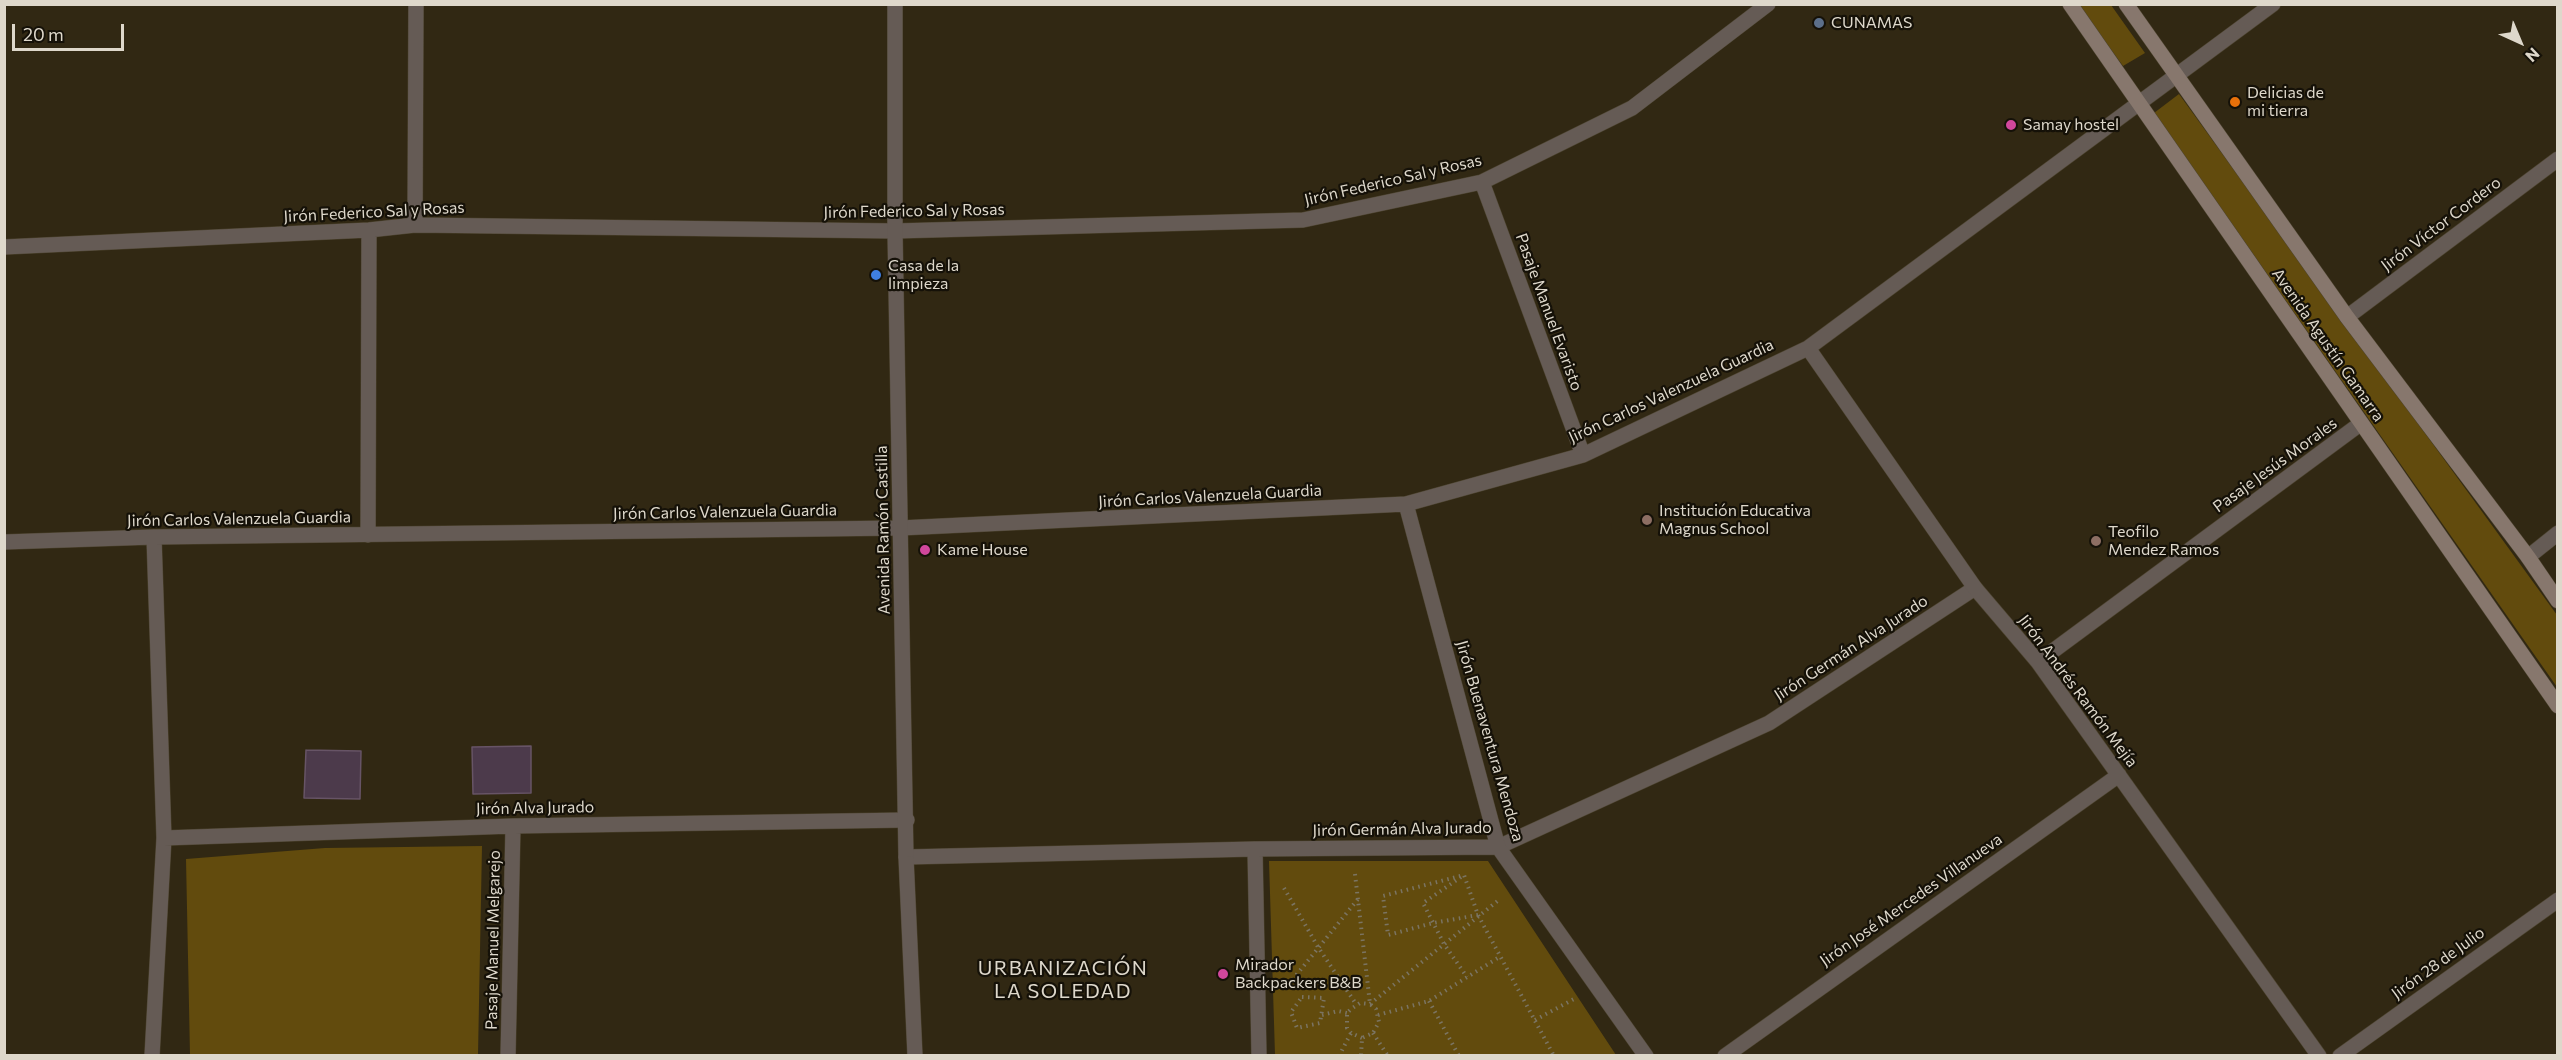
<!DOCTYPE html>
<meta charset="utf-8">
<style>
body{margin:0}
#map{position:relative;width:2562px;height:1060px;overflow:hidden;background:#312813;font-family:Commissioner,sans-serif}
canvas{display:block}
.frame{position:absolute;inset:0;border:6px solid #ded8cb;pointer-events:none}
.north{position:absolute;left:2490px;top:12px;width:60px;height:60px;-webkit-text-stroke:4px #151108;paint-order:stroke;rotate:136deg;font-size:16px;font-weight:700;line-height:24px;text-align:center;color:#ded8cb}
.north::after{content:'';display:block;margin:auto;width:21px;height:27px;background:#ded8cb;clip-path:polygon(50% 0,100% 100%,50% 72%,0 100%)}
.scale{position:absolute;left:12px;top:24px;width:112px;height:27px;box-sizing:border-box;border:3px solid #ded8cb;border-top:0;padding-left:8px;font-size:18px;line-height:21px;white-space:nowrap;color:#ded8cb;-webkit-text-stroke:4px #151108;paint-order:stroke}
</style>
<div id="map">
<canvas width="2562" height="1060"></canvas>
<div class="frame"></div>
<div class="north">N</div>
<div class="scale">20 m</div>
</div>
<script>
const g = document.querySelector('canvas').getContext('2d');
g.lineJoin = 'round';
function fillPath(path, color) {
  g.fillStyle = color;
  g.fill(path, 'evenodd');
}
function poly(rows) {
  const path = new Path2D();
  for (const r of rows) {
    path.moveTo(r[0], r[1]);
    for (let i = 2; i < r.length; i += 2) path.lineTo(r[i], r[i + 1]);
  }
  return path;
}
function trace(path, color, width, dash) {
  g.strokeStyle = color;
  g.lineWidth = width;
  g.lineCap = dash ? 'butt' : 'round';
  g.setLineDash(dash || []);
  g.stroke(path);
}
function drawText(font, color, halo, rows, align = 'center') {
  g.font = font + ' Commissioner,sans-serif';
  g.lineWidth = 4.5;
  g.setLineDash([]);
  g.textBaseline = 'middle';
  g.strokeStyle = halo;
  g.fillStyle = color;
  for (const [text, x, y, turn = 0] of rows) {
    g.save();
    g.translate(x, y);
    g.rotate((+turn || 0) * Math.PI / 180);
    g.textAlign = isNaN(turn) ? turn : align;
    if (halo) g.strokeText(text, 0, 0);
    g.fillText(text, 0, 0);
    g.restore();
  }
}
fillPath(poly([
 [2078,5,2111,5,2145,53,2123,66],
 [2179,94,2557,615,2557,687,2154,113],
 [482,846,478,1055,190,1055,186,859,325,848],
 [1269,861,1488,861,1616,1055,1275,1055]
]), '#624b0d');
const building = poly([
 [531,746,531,793,473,794,472,747,531,746],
 [306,750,361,751,360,799,304,798,306,750]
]);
fillPath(building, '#4c3a4b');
trace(building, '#675466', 1.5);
const service = poly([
 [1498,847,1769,723,1975,588]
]);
const minor = poly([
 [1482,182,1583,455],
 [415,225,416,4],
 [4,247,369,230,415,225,895,231,1303,220,1482,182,1632,108,1768,4],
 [2347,317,2558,159],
 [1808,348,1975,588,2038,662,2319,1056],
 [1406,504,1498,847,1646,1056],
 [368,535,369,230],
 [4,542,154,537,900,528,1406,504,1583,455,1808,348,2273,4],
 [2528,557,2558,533],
 [2038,662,2360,424],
 [164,838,513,826,907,820],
 [1255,849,1259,1056],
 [906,857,1255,849,1498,847],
 [152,1056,164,838,154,537],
 [508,1056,513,826],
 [1725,1056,2119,775]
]);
const tertiary = poly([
 [895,4,895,231,906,857,915,1056],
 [2340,1056,2558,900]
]);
const secondary = poly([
 [2070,4,2558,706],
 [2126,4,2347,317,2528,557,2558,601]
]);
trace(service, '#4d4430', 16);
trace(minor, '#4d4430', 16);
trace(tertiary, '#4d4430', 16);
trace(secondary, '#4d4430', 16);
trace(poly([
 [1355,874,1370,1004,1376,1009,1379,1022,1373,1033,1362,1038,1361,1056],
 [1461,877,1423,903,1444,944,1467,977],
 [1284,888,1318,947,1356,1004],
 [1478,915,1433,923,1388,935,1383,896,1464,875,1478,915,1554,1056],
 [1285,989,1358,899],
 [1302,997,1324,998,1320,1023,1297,1028,1291,1012,1302,997],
 [1429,1001,1459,1056],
 [1322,1015,1338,1011,1347,1013],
 [1378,1015,1429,1001,1501,956],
 [1535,1020,1574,999],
 [1373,1033,1388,1056],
 [1362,1038,1351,1033,1347,1028,1347,1013,1351,1009,1360,1003,1370,1004,1500,899],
 [1339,1056,1351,1033]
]), '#7b7462', 4, [1.5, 4.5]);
trace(service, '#655b55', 15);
trace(minor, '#655b55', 15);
trace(tertiary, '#655b55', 15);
trace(secondary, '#87776d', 15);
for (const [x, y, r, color] of [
 [1819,23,6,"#5c6f8a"],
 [2235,102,6,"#e8710a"],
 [2011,125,6,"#d1479c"],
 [876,275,6,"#3f7fe0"],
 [1647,520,6,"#8d6e63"],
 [2096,541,6,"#8d6e63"],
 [925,550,6,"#d1479c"],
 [1223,974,6,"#d1479c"]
]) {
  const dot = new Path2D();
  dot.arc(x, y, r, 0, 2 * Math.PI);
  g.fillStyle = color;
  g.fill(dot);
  trace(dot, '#151108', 2);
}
drawText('16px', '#ded8cb', '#151108', [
 ["CUNAMAS",1831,23],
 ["Delicias de",2247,93],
 ["mi tierra",2247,111],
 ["Samay hostel",2023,125],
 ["Casa de la",888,266],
 ["limpieza",888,284],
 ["Institución Educativa",1659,511],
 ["Magnus School",1659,529],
 ["Teofilo",2108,532],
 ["Mendez Ramos",2108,550],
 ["Kame House",937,550],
 ["Mirador",1235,965],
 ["Backpackers B&B",1235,983]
], 'left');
drawText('16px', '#ded8cb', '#151108', [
 ["Jirón Federico Sal y Rosas",1393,180,-13],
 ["Jirón Federico Sal y Rosas",914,211,-1],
 ["Jirón Federico Sal y Rosas",374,212,-3],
 ["Jirón Víctor Cordero",2441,224,-37],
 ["Pasaje Manuel Evaristo",1549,312,70],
 ["Avenida Agustín Gamarra",2328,345,55],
 ["Jirón Carlos Valenzuela Guardia",1671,391,-25],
 ["Pasaje Jesús Morales",2275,465,-36],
 ["Jirón Carlos Valenzuela Guardia",1210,496,-3],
 ["Jirón Carlos Valenzuela Guardia",725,512,-1],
 ["Jirón Carlos Valenzuela Guardia",239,519,-1],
 ["Avenida Ramón Castilla",883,530,-91],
 ["Jirón Germán Alva Jurado",1851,648,-33],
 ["Jirón Andrés Ramón Mejía",2078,691,53],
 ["Jirón Buenaventura Mendoza",1490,741,74],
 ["Jirón Alva Jurado",535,808,-1],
 ["Jirón Germán Alva Jurado",1402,829,-1],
 ["Jirón José Mercedes Villanueva",1911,900,-35],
 ["Pasaje Manuel Melgarejo",493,940,-89],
 ["Jirón 28 de Julio",2438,963,-36]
]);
g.letterSpacing = '1.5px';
drawText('20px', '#ded8cb', '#151108', [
 ["URBANIZACIÓN",1063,968],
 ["LA SOLEDAD",1063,991]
]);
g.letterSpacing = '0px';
</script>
